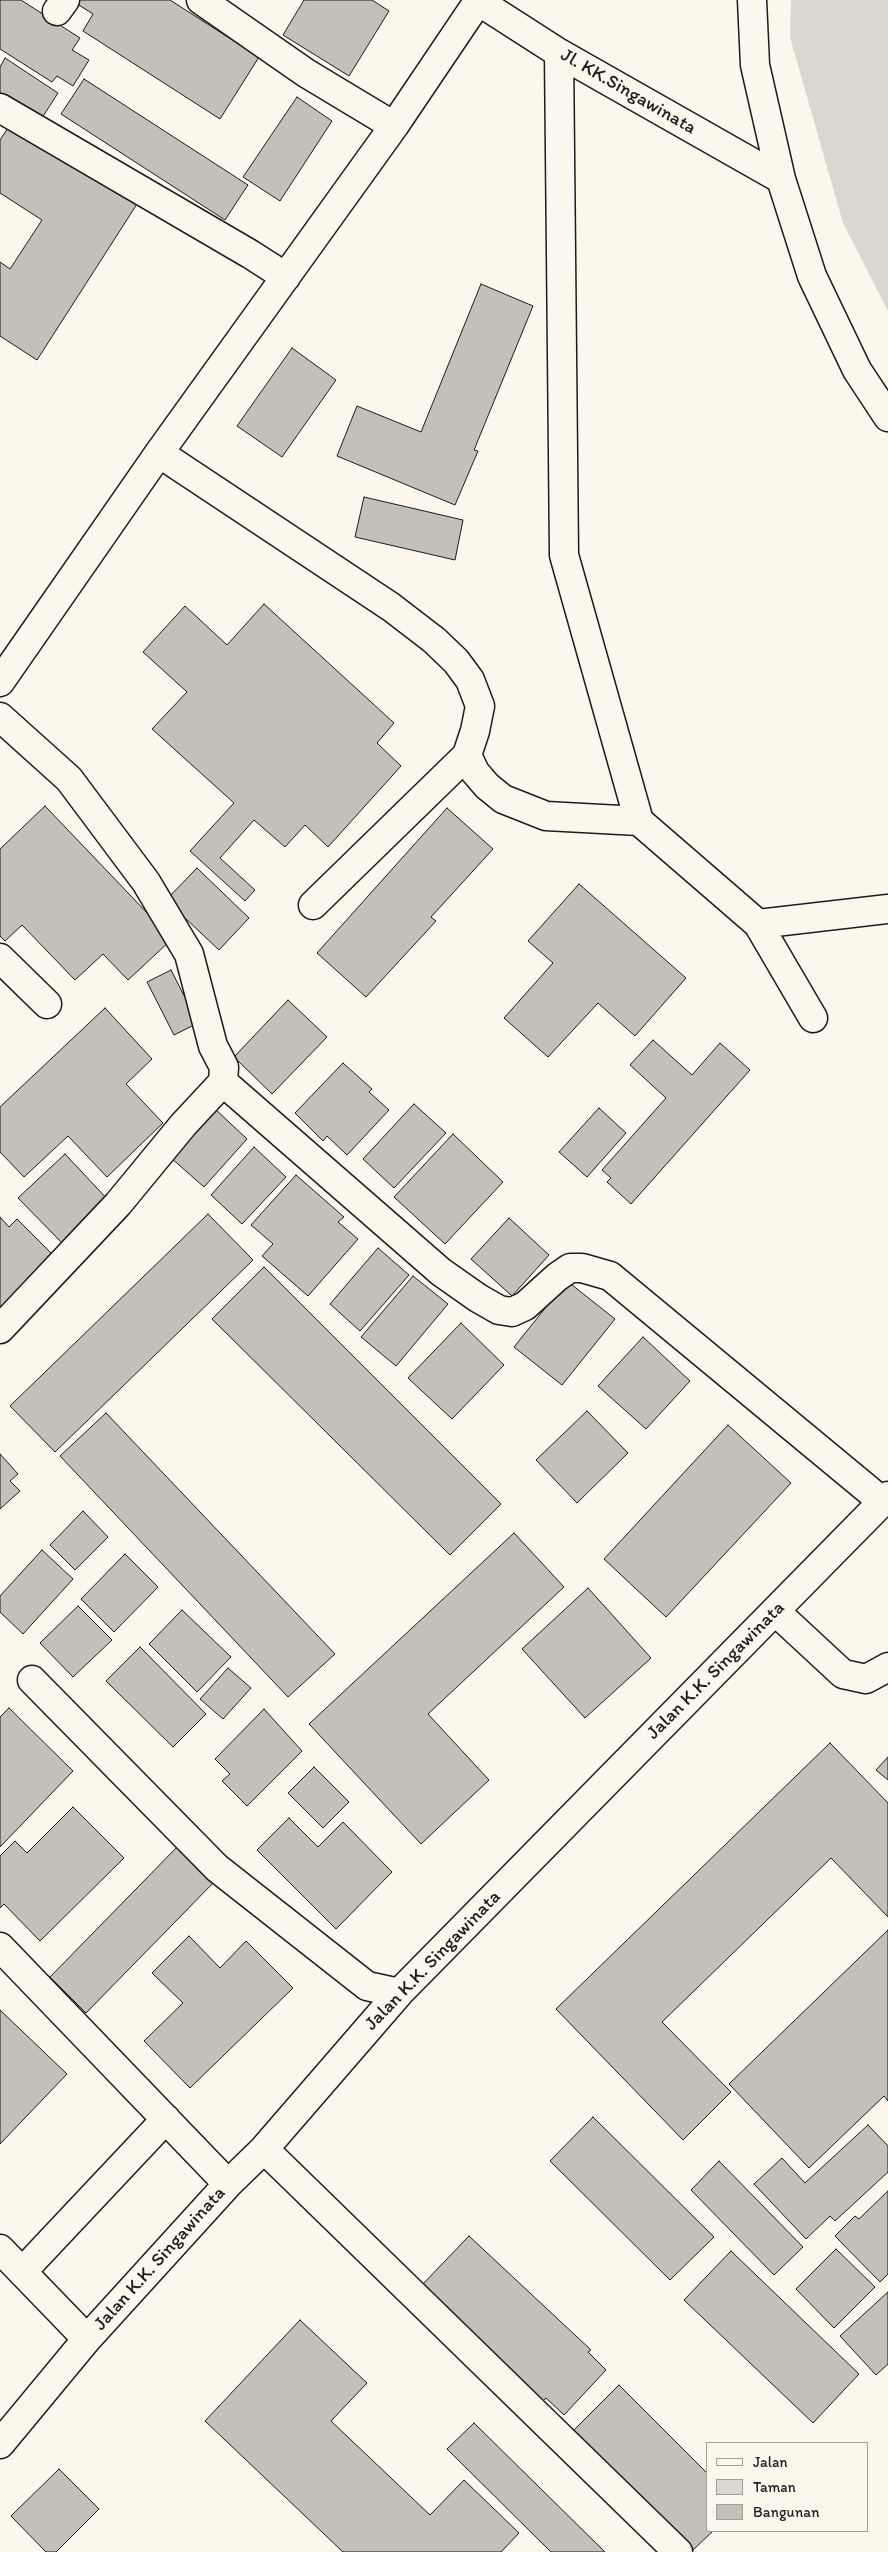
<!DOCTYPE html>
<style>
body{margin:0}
#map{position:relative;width:888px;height:2552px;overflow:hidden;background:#fbf7ec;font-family:Itim,sans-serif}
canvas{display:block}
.legend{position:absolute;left:706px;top:2442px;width:162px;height:90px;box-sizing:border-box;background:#fbf7ec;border:1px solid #a29f99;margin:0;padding:6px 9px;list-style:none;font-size:15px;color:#1c1c1c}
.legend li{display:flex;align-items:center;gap:10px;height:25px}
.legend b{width:25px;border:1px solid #a29f99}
</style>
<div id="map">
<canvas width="888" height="2552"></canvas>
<ul class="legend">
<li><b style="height:6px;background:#fbf7ec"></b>Jalan</li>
<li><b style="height:14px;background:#dad7ce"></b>Taman</li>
<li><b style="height:14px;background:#c3c0b8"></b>Bangunan</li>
</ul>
</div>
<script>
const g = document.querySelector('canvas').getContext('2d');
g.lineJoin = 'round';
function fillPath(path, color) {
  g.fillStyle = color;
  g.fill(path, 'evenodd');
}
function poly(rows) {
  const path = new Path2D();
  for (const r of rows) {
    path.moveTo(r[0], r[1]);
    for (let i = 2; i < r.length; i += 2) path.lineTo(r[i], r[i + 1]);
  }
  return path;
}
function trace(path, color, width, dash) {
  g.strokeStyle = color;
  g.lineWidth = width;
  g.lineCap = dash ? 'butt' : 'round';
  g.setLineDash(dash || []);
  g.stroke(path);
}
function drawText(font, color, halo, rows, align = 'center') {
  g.font = font + ' Itim,sans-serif';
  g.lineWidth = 4;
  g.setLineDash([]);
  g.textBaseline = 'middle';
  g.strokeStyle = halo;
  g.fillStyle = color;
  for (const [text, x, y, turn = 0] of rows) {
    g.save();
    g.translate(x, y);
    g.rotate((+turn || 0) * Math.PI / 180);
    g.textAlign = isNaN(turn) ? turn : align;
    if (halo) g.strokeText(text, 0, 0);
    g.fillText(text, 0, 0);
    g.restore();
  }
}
fillPath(poly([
 [791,0,888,0,888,311,843,223,790,37]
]), '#dad7ce');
const building = poly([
 [0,0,21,0,80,38,72,50,89,60,73,86,57,76,52,82,0,49,0,0],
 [71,0,170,0,259,57,220,119,83,31,93,14,71,0],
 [304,0,372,0,389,11,349,76,283,35,304,0],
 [5,58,58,93,40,121,0,95,0,67,5,58],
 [84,79,248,185,225,220,61,114,84,79],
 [297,97,332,121,280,201,243,177,297,97],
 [12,122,137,204,37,360,0,336,0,262,10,269,42,220,0,193,0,140,12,122],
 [481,284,533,306,474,450,478,451,455,505,337,456,357,406,421,432,481,284],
 [292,348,336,380,282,457,237,426,292,348],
 [364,497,463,520,455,560,355,537,364,497],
 [264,604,394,723,377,743,401,766,328,847,305,825,285,847,254,820,220,858,255,890,245,901,190,851,234,803,152,729,187,692,143,652,185,606,227,645,264,604],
 [45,806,172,939,128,980,103,954,75,980,22,925,5,941,0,936,0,849,45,806],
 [447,808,493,849,431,917,436,921,366,997,317,953,447,808],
 [197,868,249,918,219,950,166,900,197,868],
 [579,884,686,978,635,1036,598,1003,548,1057,504,1018,553,963,528,941,579,884],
 [171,970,198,1023,174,1035,147,982,171,970],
 [288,1000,327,1037,272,1094,234,1057,288,1000],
 [105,1008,152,1059,126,1084,163,1123,107,1177,68,1136,24,1177,0,1152,0,1107,105,1008],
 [653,1040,692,1075,720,1043,750,1070,631,1204,607,1182,611,1178,602,1170,666,1098,630,1065,653,1040],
 [343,1063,372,1089,369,1092,389,1110,347,1155,327,1136,323,1141,295,1113,343,1063],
 [414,1104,446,1133,394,1188,363,1159,414,1104],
 [214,1108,247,1139,204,1187,170,1157,214,1108],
 [599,1108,626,1133,587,1177,559,1152,599,1108],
 [453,1134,503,1182,445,1244,394,1197,453,1134],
 [254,1147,286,1177,242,1224,211,1195,254,1147],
 [65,1154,110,1202,64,1245,18,1198,65,1154],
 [296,1175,344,1217,338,1222,358,1239,308,1296,262,1256,273,1244,251,1225,296,1175],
 [208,1214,253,1260,55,1452,10,1406,208,1214],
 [0,1217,9,1227,17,1219,56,1258,0,1313,0,1217],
 [509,1218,549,1255,512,1296,471,1259,509,1218],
 [378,1248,409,1275,360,1331,330,1304,378,1248],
 [264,1267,501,1504,450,1555,212,1319,264,1267],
 [413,1276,448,1304,396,1366,361,1337,413,1276],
 [567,1281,615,1319,562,1385,514,1347,567,1281],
 [461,1323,504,1365,452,1419,408,1378,461,1323],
 [643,1337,690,1381,646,1429,598,1386,643,1337],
 [587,1411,628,1453,577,1503,536,1460,587,1411],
 [106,1413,335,1654,288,1697,60,1456,106,1413],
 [728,1425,791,1483,666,1617,604,1559,728,1425],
 [0,1454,18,1474,10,1481,20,1491,0,1509,0,1454],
 [83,1511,108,1537,75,1570,50,1545,83,1511],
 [514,1533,564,1587,428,1714,489,1780,421,1844,309,1724,514,1533],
 [42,1550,73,1579,23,1634,0,1612,0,1596,42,1550],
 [125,1554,158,1587,114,1632,81,1599,125,1554],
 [588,1588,651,1658,585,1718,522,1649,588,1588],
 [78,1606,112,1640,73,1677,40,1643,78,1606],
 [182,1610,231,1657,197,1692,149,1644,182,1610],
 [140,1647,206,1714,173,1747,106,1681,140,1647],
 [228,1668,251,1688,223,1719,200,1699,228,1668],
 [9,1708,73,1771,0,1847,0,1717,9,1708],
 [264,1709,302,1751,247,1806,222,1781,230,1774,215,1759,264,1709],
 [830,1743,888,1803,888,1917,831,1858,662,2022,731,2092,683,2140,556,2009,830,1743],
 [888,1757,888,1780,876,1770,888,1757],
 [314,1767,349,1802,323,1828,288,1793,314,1767],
 [73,1807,124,1858,40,1941,4,1904,0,1908,0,1856,15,1841,27,1853,73,1807],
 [289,1818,318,1847,343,1822,392,1872,336,1929,257,1850,289,1818],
 [181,1843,218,1878,86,2013,50,1977,181,1843],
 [888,1930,888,2101,884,2096,809,2168,729,2084,888,1930],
 [189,1936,220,1968,246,1941,293,1988,190,2088,144,2041,183,2003,152,1973,189,1936],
 [0,2010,67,2074,0,2144,0,2010],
 [593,2117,714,2237,670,2280,550,2161,593,2117],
 [868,2125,888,2146,888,2172,835,2221,830,2216,806,2239,754,2184,782,2158,805,2183,868,2125],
 [719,2161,803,2247,774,2275,691,2190,719,2161],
 [888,2191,888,2274,880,2282,835,2236,855,2216,859,2219,888,2191],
 [469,2236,591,2350,588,2352,606,2370,564,2415,546,2398,543,2401,421,2286,469,2236],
 [836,2249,875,2287,834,2328,796,2289,836,2249],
 [731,2251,859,2374,813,2423,684,2300,731,2251],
 [888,2292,888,2364,876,2375,840,2336,888,2292],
 [300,2320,367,2383,331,2421,430,2515,464,2480,519,2533,501,2552,343,2552,205,2421,300,2320],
 [619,2385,707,2473,707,2531,713,2531,693,2550,573,2431,619,2385],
 [474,2423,605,2552,551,2552,447,2449,474,2423],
 [59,2469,99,2509,56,2552,46,2552,11,2516,59,2469]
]);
fillPath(building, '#c3c0b8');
trace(building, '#1c1c1c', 1);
const minor = poly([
 [201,0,306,73,394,126],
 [752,0,755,65,781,179,812,276,857,370,888,417],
 [478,1,559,53,781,179],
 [57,11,65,0],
 [559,53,564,555,639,821],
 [0,108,250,254,286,277],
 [159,453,391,607,434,640,456,661,470,680,480,706,475,731,467,755,475,772,487,786,503,799,546,816,639,821,758,924,813,1018],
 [0,682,159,453,394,126,479,0],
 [0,717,69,779,146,882,189,954,213,1046,224,1067,223,1082,183,1125,118,1204,0,1329],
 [313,905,467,755],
 [758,924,888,909],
 [0,958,47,1004],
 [223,1082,441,1272,478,1298,499,1310,512,1312,525,1306,557,1277,570,1268,582,1268,610,1276,883,1502],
 [775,1611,843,1674,866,1679,888,1667],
 [32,1680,217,1868,367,1986,399,1993],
 [0,1947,228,2184],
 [264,2149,678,2552],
 [0,2249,87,2339],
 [22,2272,166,2119],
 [0,2444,87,2339,228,2184,264,2149,399,1993,888,1496]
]);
trace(minor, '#1c1c1c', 31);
trace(minor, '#fbf7ec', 28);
drawText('19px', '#1c1c1c', '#fbf7ec', [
 ["Jl. KK.Singawinata",628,92,30],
 ["Jalan K.K. Singawinata",716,1671,-45],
 ["Jalan K.K. Singawinata",433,1961,-46],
 ["Jalan K.K. Singawinata",160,2259,-48]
]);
</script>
